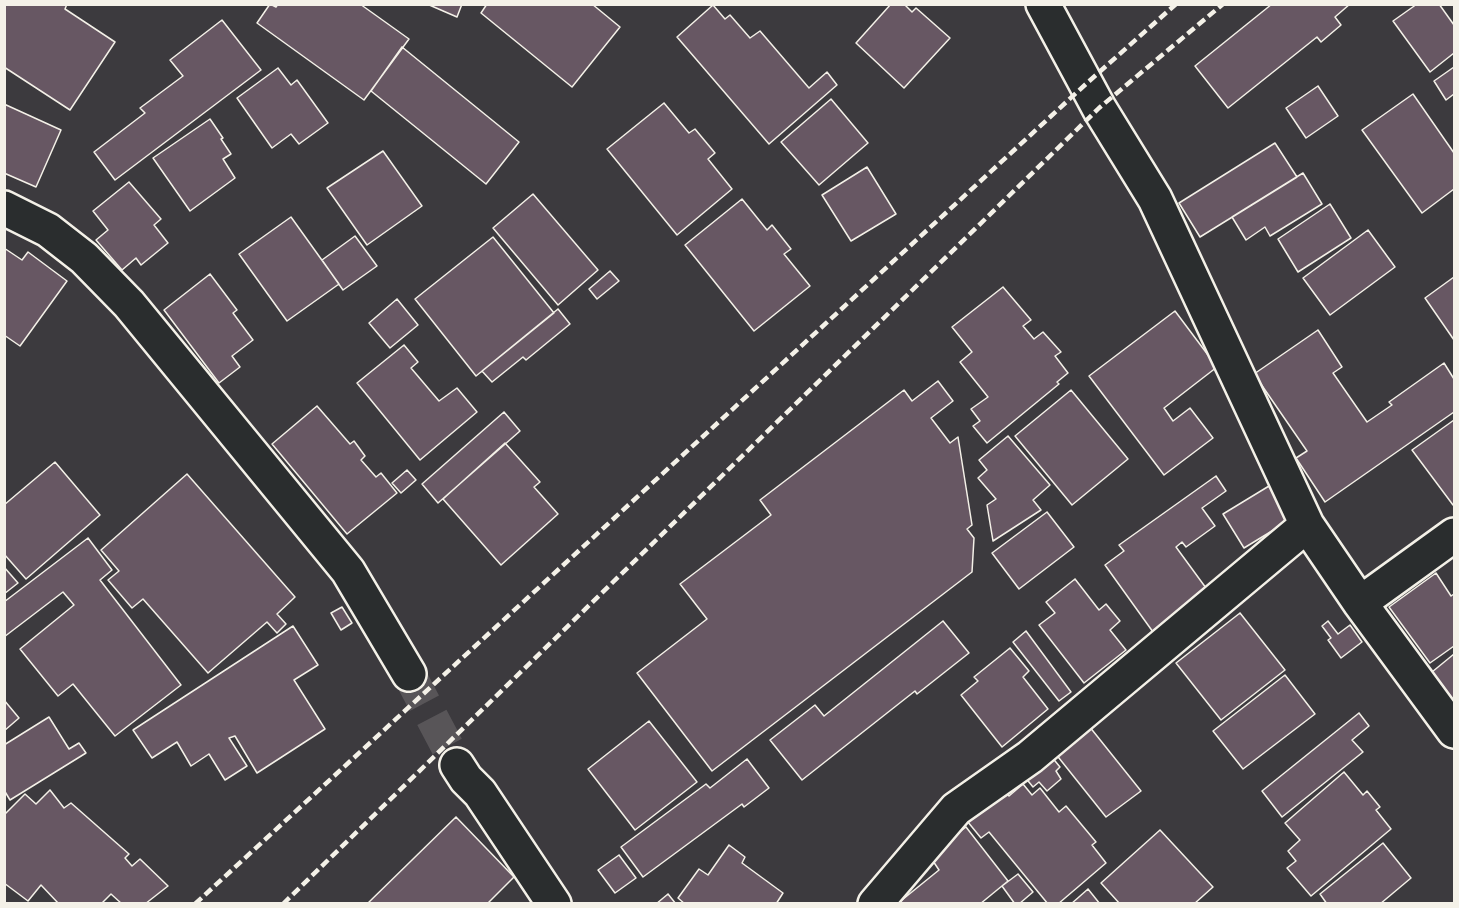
<!DOCTYPE html>
<style>
body{margin:0}
#map{position:relative;width:1459px;height:908px;overflow:hidden;background:#3c3a3e;font-family:Delius,sans-serif}
canvas{display:block}
.frame{position:absolute;inset:0;border:6px solid #f4f1e8;pointer-events:none}
</style>
<div id="map">
<canvas width="1459" height="908"></canvas>
<div class="frame"></div>
</div>
<script>
const g = document.querySelector('canvas').getContext('2d');
g.lineJoin = 'round';
function fillPath(path, color) {
  g.fillStyle = color;
  g.fill(path, 'evenodd');
}
function poly(rows) {
  const path = new Path2D();
  for (const r of rows) {
    path.moveTo(r[0], r[1]);
    for (let i = 2; i < r.length; i += 2) path.lineTo(r[i], r[i + 1]);
  }
  return path;
}
function trace(path, color, width, dash) {
  g.strokeStyle = color;
  g.lineWidth = width;
  g.lineCap = dash ? 'butt' : 'round';
  g.setLineDash(dash || []);
  g.stroke(path);
}
const building = poly([
 [4,4,67,4,65,9,115,42,70,110,4,67,4,4],
 [270,4,276,7,278,4,360,4,409,39,364,100,257,23,270,4],
 [427,4,462,4,457,17,427,4],
 [487,4,592,4,620,27,572,87,481,13,487,4],
 [891,4,904,4,912,12,916,8,950,38,904,88,856,43,891,4],
 [1272,4,1350,4,1335,17,1341,25,1321,42,1317,37,1228,108,1195,66,1272,4],
 [1417,4,1439,4,1454,25,1454,53,1430,72,1393,21,1417,4],
 [713,5,725,19,730,15,750,38,760,31,809,88,827,72,837,85,769,144,677,37,713,5],
 [222,20,261,70,115,180,94,152,145,113,140,108,183,76,170,60,222,20],
 [402,47,519,142,486,184,371,91,402,47],
 [1454,67,1454,94,1446,100,1434,81,1454,67],
 [278,68,291,85,297,80,328,123,299,144,291,134,272,148,237,98,278,68],
 [1318,86,1338,116,1306,138,1286,108,1318,86],
 [1413,94,1454,153,1454,189,1422,213,1362,130,1413,94],
 [831,99,868,143,819,185,781,142,831,99],
 [664,103,689,133,695,129,715,153,708,159,732,189,677,235,607,149,664,103],
 [4,104,61,130,36,187,4,173,4,104],
 [210,119,223,138,221,139,231,154,223,159,235,178,190,211,153,158,210,119],
 [1275,143,1297,177,1200,237,1179,203,1275,143],
 [383,151,422,206,367,245,327,188,383,151],
 [867,167,896,214,851,241,822,195,867,167],
 [1303,173,1322,204,1270,236,1265,227,1246,240,1232,217,1303,173],
 [129,182,161,219,154,225,168,243,141,265,136,258,122,270,96,240,108,230,93,211,129,182],
 [533,194,598,270,558,305,493,228,533,194],
 [742,199,767,230,772,225,791,249,784,254,810,286,754,331,685,245,742,199],
 [1330,204,1351,238,1298,272,1278,239,1330,204],
 [291,217,339,284,287,321,239,254,291,217],
 [1368,230,1395,267,1330,315,1303,278,1368,230],
 [355,236,377,266,343,290,322,260,355,236],
 [493,237,554,313,476,376,415,299,493,237],
 [4,248,22,260,28,252,67,281,20,346,4,335,4,248],
 [610,271,619,281,597,299,589,289,610,271],
 [210,274,237,310,233,313,253,340,232,356,240,367,219,383,164,310,210,274],
 [1454,277,1454,340,1425,298,1454,277],
 [1003,287,1031,320,1023,326,1034,339,1043,332,1061,352,1055,356,1068,373,1057,382,1059,384,987,443,973,426,980,421,971,409,988,397,960,362,972,352,952,327,1003,287],
 [397,299,418,325,390,348,369,323,397,299],
 [558,309,570,324,526,360,523,357,492,382,482,371,558,309],
 [1175,311,1217,367,1164,408,1173,421,1190,408,1213,438,1164,475,1089,376,1175,311],
 [1318,330,1342,367,1333,373,1367,422,1392,405,1389,402,1444,363,1454,379,1454,412,1325,502,1296,458,1307,451,1254,374,1318,330],
 [404,345,418,362,411,368,439,401,457,388,477,412,420,460,357,383,404,345],
 [938,381,953,401,931,418,950,443,958,437,972,525,967,529,974,538,972,572,712,771,637,673,707,619,680,584,771,515,760,500,904,390,912,401,938,381],
 [1071,390,1128,459,1072,505,1015,436,1071,390],
 [317,406,350,444,354,441,365,456,361,460,376,477,381,473,397,493,347,534,272,444,317,406],
 [504,412,520,431,438,503,422,484,504,412],
 [1454,420,1454,504,1453,505,1412,450,1454,420],
 [1008,436,1050,485,1033,500,1041,510,993,541,987,505,996,499,978,478,987,470,979,460,1008,436],
 [505,443,540,482,534,487,558,514,501,565,443,499,505,443],
 [55,462,100,515,26,579,4,554,4,505,55,462],
 [407,470,416,480,401,493,392,483,407,470],
 [187,474,295,597,277,614,286,624,277,633,267,622,208,673,143,599,132,608,108,580,119,571,101,550,187,474],
 [1216,476,1226,491,1202,508,1215,526,1186,547,1182,542,1176,547,1206,588,1202,591,1204,594,1153,632,1105,565,1124,551,1119,545,1216,476],
 [1269,486,1290,520,1244,548,1223,514,1269,486],
 [1047,512,1074,547,1019,589,992,553,1047,512],
 [88,538,112,570,100,580,181,685,115,736,73,684,58,696,20,649,74,605,63,592,4,637,4,602,88,538],
 [4,567,18,583,4,594,4,567],
 [1436,573,1451,596,1454,594,1454,646,1430,663,1389,607,1436,573],
 [1075,579,1099,610,1106,604,1120,621,1110,630,1126,650,1084,683,1039,625,1055,613,1046,602,1075,579],
 [342,607,352,623,341,630,331,613,342,607],
 [1240,613,1285,670,1221,720,1176,663,1240,613],
 [943,621,969,653,917,694,915,691,802,780,770,740,815,705,824,716,943,621],
 [1328,621,1338,634,1350,625,1362,642,1341,658,1328,640,1331,638,1322,626,1328,621],
 [293,626,318,665,294,680,325,729,257,773,235,736,229,738,247,766,225,780,209,754,191,766,177,742,152,758,133,730,293,626],
 [1026,631,1071,692,1059,701,1013,642,1026,631],
 [1010,648,1029,671,1023,677,1048,709,1002,747,961,695,978,681,974,677,1010,648],
 [1454,654,1454,701,1432,672,1454,654],
 [1285,675,1315,714,1243,769,1213,731,1285,675],
 [4,700,19,718,4,731,4,700],
 [1359,713,1369,726,1352,740,1363,752,1282,817,1262,791,1359,713],
 [49,717,69,749,79,743,86,753,10,800,4,790,4,745,49,717],
 [649,721,697,782,635,830,588,769,649,721],
 [1089,726,1141,791,1106,817,1055,753,1089,726],
 [1046,750,1060,767,1056,771,1061,779,1047,791,1039,782,1033,787,1020,771,1046,750],
 [747,759,769,788,744,807,742,804,643,877,621,847,706,784,710,788,747,759],
 [1344,772,1363,795,1367,791,1380,807,1376,810,1391,829,1311,896,1287,868,1296,861,1288,851,1300,840,1285,823,1344,772],
 [1023,784,1032,795,1040,788,1059,812,1066,806,1096,842,1092,845,1106,863,1058,904,1048,904,989,832,981,838,963,816,1001,786,1009,796,1023,784],
 [50,790,64,808,71,803,129,854,125,858,132,866,140,859,168,886,145,904,122,904,111,894,101,904,59,904,41,885,28,901,4,883,4,815,25,794,36,804,50,790],
 [456,817,514,877,487,904,367,904,456,817],
 [966,827,1008,881,980,904,897,904,939,870,929,855,966,827],
 [1160,830,1213,887,1194,904,1120,904,1101,883,1160,830],
 [1383,843,1411,878,1380,904,1327,904,1320,894,1383,843],
 [729,845,745,857,742,863,783,893,776,904,685,904,678,898,699,869,708,875,729,845],
 [619,855,636,878,615,893,598,870,619,855],
 [1018,874,1033,892,1019,904,1015,904,1002,886,1018,874],
 [1088,889,1100,904,1071,904,1088,889],
 [668,894,676,904,656,904,668,894]
]);
fillPath(building, '#675763');
trace(building, '#f4f1e8', 1.5);
trace(poly([
 [409,674,457,765]
]), '#585558', 33, [33, 16]);
const minor = poly([
 [1043,4,1099,108,1155,199,1307,525,1360,603,1454,731],
 [4,208,48,230,84,258,129,304,348,571,409,674],
 [1360,603,1454,535],
 [457,765,466,779,480,793,554,904],
 [875,904,956,809,1030,757,1307,525]
]);
trace(minor, '#f4f1e8', 38);
trace(minor, '#2a2d2e', 33);
trace(poly([
 [195,904,1087,83,1176,4],
 [283,904,1099,108,1223,4]
]), '#f4f1e8', 4.5, [9, 4.5]);
</script>
